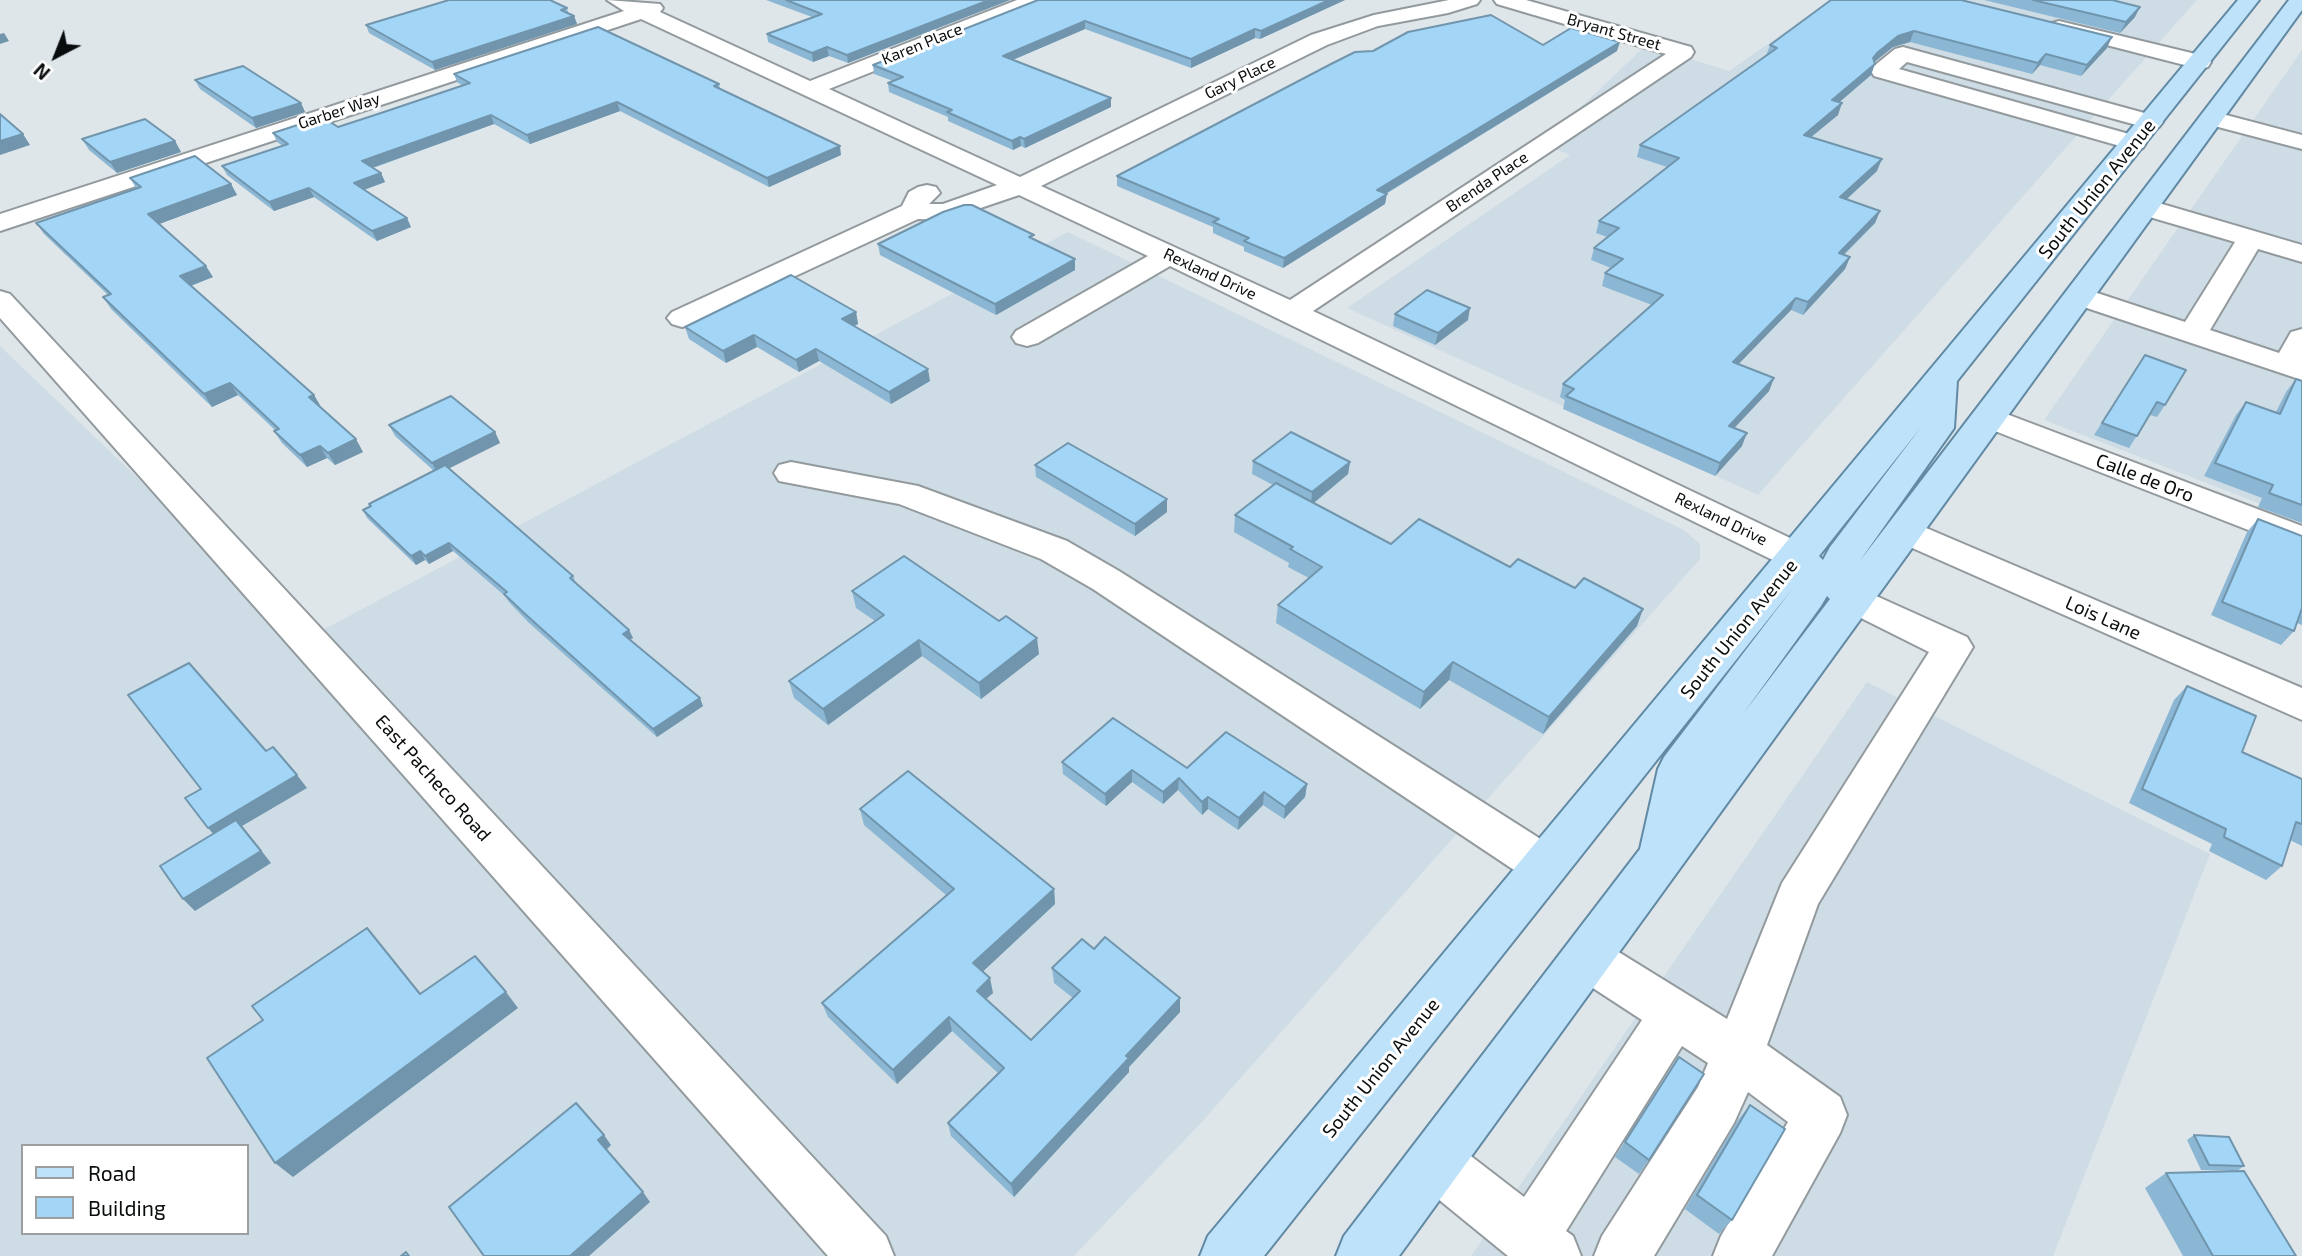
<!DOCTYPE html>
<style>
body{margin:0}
#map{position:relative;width:2302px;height:1256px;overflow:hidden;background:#dfe6ea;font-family:"Exo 2",sans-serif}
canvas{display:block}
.legend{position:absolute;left:21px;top:1144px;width:228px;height:91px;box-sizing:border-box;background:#fff;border:2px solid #9d9e9e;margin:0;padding:9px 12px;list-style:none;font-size:21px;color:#090c0d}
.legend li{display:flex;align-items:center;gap:14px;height:35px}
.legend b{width:35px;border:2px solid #9d9e9e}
.north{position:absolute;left:21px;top:21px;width:70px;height:70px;-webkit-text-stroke:5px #fff;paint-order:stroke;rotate:222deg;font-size:19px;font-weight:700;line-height:28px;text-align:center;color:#090c0d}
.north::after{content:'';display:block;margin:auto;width:24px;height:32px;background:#090c0d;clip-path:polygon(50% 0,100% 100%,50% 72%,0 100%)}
</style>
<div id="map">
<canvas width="2302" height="1256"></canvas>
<ul class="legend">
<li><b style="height:9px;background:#bee2f9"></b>Road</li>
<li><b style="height:19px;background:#a2d5f6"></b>Building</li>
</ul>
<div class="north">N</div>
</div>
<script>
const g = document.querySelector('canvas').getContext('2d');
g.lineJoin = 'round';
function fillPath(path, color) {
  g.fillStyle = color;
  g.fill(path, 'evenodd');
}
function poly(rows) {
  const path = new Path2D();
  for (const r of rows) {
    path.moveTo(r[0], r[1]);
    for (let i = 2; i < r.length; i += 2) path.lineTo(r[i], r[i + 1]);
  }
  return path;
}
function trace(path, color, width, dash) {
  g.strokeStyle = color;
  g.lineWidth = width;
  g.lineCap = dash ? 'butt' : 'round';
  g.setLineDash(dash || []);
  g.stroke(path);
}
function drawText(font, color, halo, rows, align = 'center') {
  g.font = font + ' "Exo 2",sans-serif';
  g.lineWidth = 6;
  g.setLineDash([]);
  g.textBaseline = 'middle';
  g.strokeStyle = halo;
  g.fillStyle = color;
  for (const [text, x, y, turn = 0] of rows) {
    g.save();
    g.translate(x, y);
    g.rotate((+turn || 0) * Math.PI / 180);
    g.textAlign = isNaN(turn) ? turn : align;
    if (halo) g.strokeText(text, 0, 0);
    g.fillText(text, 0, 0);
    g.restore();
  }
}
fillPath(poly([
 [1831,0,2197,0,1758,495,1347,308,1570,155,1542,144,1646,45,1729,71],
 [2302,50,2302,520,2044,420],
 [1068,232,1684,530,1700,544,1700,559,1200,1124,1074,1256,0,1256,0,346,306,639],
 [23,1146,247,1146,247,1233,23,1233],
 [1867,682,2210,854,2053,1256,1471,1256]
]), '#cedce5');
const minor = poly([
 [607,0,660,4,663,8,660,12,810,81,1017,0,1045,0,1042,4,829,89,1020,177,1311,35,1374,15,1449,0,1480,0,1477,4,1448,13,1378,26,1327,45,1041,186,1290,300,1666,54,1497,4,1494,0,1526,0,1691,47,1694,52,1691,57,1313,311,1811,548,1816,557,1811,566,1798,569,1785,566,1170,266,1038,343,1027,346,1016,343,1012,337,1016,331,1148,256,1019,195,945,220,918,219,692,324,682,327,672,324,667,318,672,312,902,206,909,192,918,187,927,185,936,187,940,193,929,204,943,204,997,185,641,19,0,231,0,214,624,11,607,0],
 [2059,21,2208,57,2211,62,2208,67,2200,69,2052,31,2048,27,2052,23,2059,21],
 [1903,47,2159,117,2163,122,2159,127,2151,129,1907,62,1899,69,2143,138,2146,143,2143,148,2134,150,1874,76,1871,71,1874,66,1895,49,1903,47],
 [2211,111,2302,135,2302,149,2203,123,2199,118,2203,113,2211,111],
 [2145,199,2302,245,2302,262,2258,249,2210,330,2279,353,2291,332,2302,329,2302,380,2069,302,2065,296,2069,290,2079,287,2185,322,2235,242,2136,213,2132,207,2136,201,2145,199],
 [0,291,10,294,886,1236,894,1256,828,1256,0,318,0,291],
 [1988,407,2302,526,2302,551,1977,424,1972,417,1977,410,1988,407],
 [791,462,918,486,1067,541,1119,571,1561,852,1568,866,1561,880,1545,885,1529,880,1093,589,1041,559,899,504,779,481,774,473,779,465,791,462],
 [1905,519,2302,688,2302,720,1892,539,1887,531,1892,523,1905,519],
 [1854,586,1967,637,1973,647,1818,904,1767,1045,1840,1097,1847,1115,1840,1133,1772,1256,1713,1256,1721,1236,1788,1122,1748,1092,1734,1123,1654,1256,1594,1256,1602,1236,1698,1087,1708,1063,1682,1046,1566,1231,1573,1236,1581,1256,1508,1256,1416,1181,1408,1162,1416,1143,1435,1135,1454,1143,1524,1197,1642,1020,1570,973,1563,958,1570,943,1587,936,1604,943,1727,1019,1782,883,1929,652,1841,608,1835,599,1841,590,1854,586]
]);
const major = poly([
 [2238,0,2259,0,1957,381,1954,428,1859,562,2289,0,2302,0,2302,10,1399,1256,1336,1256,1344,1236,1640,849,1658,769,1664,757,1793,588,1264,1256,1200,1256,1208,1236,2238,0],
 [1922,426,1830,547,1823,560,1819,556,1922,426],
 [1827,596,1830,599,1743,714,1821,606,1827,596]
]);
trace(minor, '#939a9e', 4);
trace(major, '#628aa4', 4);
fillPath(minor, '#fff');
fillPath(major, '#bee2f9');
fillPath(poly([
 [766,0,1010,0,848,63,829,56,813,62,768,42,767,34,812,17],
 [1038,0,1345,0,1260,39,1255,38,1191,68,1085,29,1013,60,1111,107,1025,148,1021,146,1013,150,948,121,948,117,889,92,888,83,893,81,874,74,873,65],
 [1831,0,2107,48,2081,76,2040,65,2032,74,1910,42,1893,47,1874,62,1871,75,1839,102,1838,115,1811,137,1877,171,1846,199,1880,211,1875,223,1844,255,1850,257,1845,269,1803,315,1791,310,1738,364,1774,378,1769,391,1734,428,1742,446,1715,476,1563,409,1565,400,1560,397,1563,384,1652,305,1602,286,1605,273,1611,268,1591,260,1594,248,1607,237,1596,233,1599,221,1667,167,1637,157,1640,145,1766,56,1770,45],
 [1984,0,2112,0,2135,17,2120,33],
 [567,8,568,13,574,16,577,24,435,70,369,33,366,25],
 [1543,45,1617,51,1386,194,1385,204,1283,268,1244,251,1244,247,1213,233,1213,227,1117,186,1117,176],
 [454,74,719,84,720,89,841,155,769,187,620,111,530,144,494,124,373,168,381,173,385,182,364,190,411,227,377,241,314,197,274,211,227,175,222,166,283,146,277,142,273,133,338,127,463,86,457,82],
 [195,80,301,103,305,112,256,128,200,89],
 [82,139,175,141,181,152,117,173,89,150],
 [130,178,231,184,237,195,159,224,213,277,191,286,314,395,321,407,363,452,335,465,327,458,307,467,282,443,274,431,276,431,238,395,212,407,111,309,103,297,108,295,44,234,36,223,136,188],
 [1034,239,1075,270,996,315,880,255,878,244],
 [856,312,858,324,854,326,930,381,891,404,819,361,799,372,757,347,726,363,689,339,685,327],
 [1395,314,1468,320,1435,345,1393,326],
 [2145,355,2165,405,2157,417,2150,415,2129,448,2094,435],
 [2296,379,2302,381,2302,523,2258,507,2262,498,2204,476,2236,415,2246,402,2276,412,2286,392],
 [389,425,495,432,500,443,449,468,573,576,576,583,629,630,633,638,630,640,703,706,657,737,528,622,509,602,505,596,453,551,429,564,425,560,416,565,367,518,363,510,370,506,369,504,434,471,395,436],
 [1253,461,1350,462,1348,474,1314,503,1391,544,1510,567,1637,626,1543,734,1449,680,1420,709,1276,623,1278,605,1309,578,1288,567,1289,563,1234,532,1235,515,1273,485,1252,474],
 [1035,465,1167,499,1167,512,1135,536,1036,477],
 [2258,519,2302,536,2302,625,2297,623,2294,631,2281,645,2211,615,2247,532],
 [852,591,1039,654,981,699,922,656,828,725,794,698,789,681,875,621,856,608],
 [2187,686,2242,752,2302,779,2302,846,2290,840,2282,866,2266,880,2209,851,2212,844,2129,803,2174,700],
 [1062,762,1187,768,1307,784,1305,797,1284,819,1263,805,1238,830,1208,809,1202,815,1178,790,1163,804,1132,782,1106,806,1063,774],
 [860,809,1054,889,1055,904,982,972,993,993,986,999,1031,1040,1073,998,1054,983,1052,968,1094,949,1180,1012,1129,1067,1129,1072,1014,1197,951,1136,948,1123,998,1073,952,1031,897,1084,828,1017,822,1003,946,895,864,825],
 [1679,1057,1649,1160,1639,1174,1615,1157],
 [1750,1105,1732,1220,1719,1234,1685,1209,1738,1120],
 [2194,1135,2244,1166,2237,1171,2201,1170,2187,1140],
 [2166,1173,2296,1256,2183,1256,2145,1188]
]), '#8bb7d4');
fillPath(poly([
 [989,0,1010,0,848,63,847,55],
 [1329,0,1345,0,1260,39,1261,31],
 [2140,7,2135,17,2120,33,2126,22],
 [574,16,577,24,435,70,432,62],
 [1085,21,1085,29,1003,64,1003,56],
 [1255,29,1255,38,1191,68,1191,59],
 [1914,31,1910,42,1893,47,1872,64,1875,64,1871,75,1828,112,1832,100,1877,53,1898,36],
 [4,33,9,41,0,44,0,34],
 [2112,37,2107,48,2081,76,2087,65],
 [1620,42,1617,51,1375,200,1377,190],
 [827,47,829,56,813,62,812,53],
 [2046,54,2040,65,2032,74,2038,63],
 [1111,98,1111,107,1025,148,1024,139],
 [617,102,620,111,530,144,527,135],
 [301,103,305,112,256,128,252,118],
 [1842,103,1838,115,1800,146,1804,135],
 [491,115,494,124,366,170,362,161],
 [23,134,30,145,0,155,0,141],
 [1020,137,1021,146,1013,150,1012,141],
 [175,141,181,152,117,173,110,162],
 [840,146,841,155,769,187,767,178],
 [1882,159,1877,171,1835,210,1840,197],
 [381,173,385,182,358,192,354,183],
 [231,184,237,195,154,226,148,214],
 [309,188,314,197,274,211,269,202],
 [1387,194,1385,204,1283,268,1284,258],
 [1880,211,1875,223,1833,265,1839,253],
 [407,218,411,227,377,241,372,231],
 [1850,257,1845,269,1803,315,1808,302],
 [1075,259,1075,270,996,315,995,304],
 [206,266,213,277,187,287,180,276],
 [1796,298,1791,310,1728,375,1733,362],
 [1470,308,1468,320,1435,345,1438,333],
 [856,312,858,324,844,332,842,319],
 [754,335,757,347,726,363,723,351],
 [816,349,819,361,799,372,796,360],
 [928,369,930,381,891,404,889,392],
 [1774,378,1769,391,1724,439,1729,426],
 [230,383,238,395,212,407,204,394],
 [314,395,321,407,309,397],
 [495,432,500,443,438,474,432,463],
 [1747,433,1742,446,1715,476,1720,463],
 [356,439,363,452,335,465,328,453],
 [320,446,327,458,307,467,300,455],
 [1350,462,1348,474,1311,505,1312,492],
 [1167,499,1167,512,1135,536,1135,524],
 [449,543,453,551,429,564,425,556],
 [420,551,425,560,416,565,411,556],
 [1643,609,1637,626,1543,734,1549,717],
 [629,630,633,638,626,642,623,634],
 [1037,638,1039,654,981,699,979,683],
 [919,640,922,656,828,725,823,709],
 [1453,662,1449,680,1420,709,1424,692],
 [700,698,703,706,657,737,653,729],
 [1132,770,1132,782,1106,806,1105,794],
 [297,775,307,788,242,826,271,863,195,911,183,899,219,840,208,828],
 [1179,778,1178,790,1163,804,1163,792],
 [1307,784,1305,797,1284,819,1285,807],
 [1264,792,1263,805,1238,830,1239,818],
 [1208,797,1208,809,1202,815,1202,802],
 [1054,889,1055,904,976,978,973,963],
 [990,978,993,993,979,1005,977,991],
 [506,992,518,1008,293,1177,275,1163],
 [1180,998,1180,1012,1129,1067,1129,1072,1014,1197,1011,1184],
 [949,1017,952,1031,897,1084,893,1070],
 [604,1135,611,1145,606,1150,598,1140],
 [643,1192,650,1202,589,1256,570,1256]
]), '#7195ac');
const building = poly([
 [449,0,550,0,567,8,561,10,574,16,432,62,366,25,449,0],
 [786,0,989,0,847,55,827,47,812,53,767,34,822,14,786,0],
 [1038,0,1329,0,1261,31,1255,29,1191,59,1085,21,1003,56,1111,98,1024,139,1020,137,1012,141,947,112,952,110,888,83,903,77,873,65,1038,0],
 [1831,0,1961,0,2112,37,2087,65,2046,54,2038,63,1914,31,1898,36,1877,53,1873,58,1875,64,1832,100,1842,103,1804,135,1882,159,1840,197,1880,211,1839,253,1850,257,1808,302,1796,298,1733,362,1774,378,1729,426,1747,433,1720,463,1566,396,1574,389,1563,384,1663,295,1605,273,1623,259,1594,248,1619,228,1599,221,1679,158,1640,145,1777,48,1770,45,1831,0],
 [2033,0,2112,0,2140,7,2126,22,2033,0],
 [1491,15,1543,45,1571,28,1620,42,1377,190,1387,194,1284,258,1244,241,1249,238,1213,222,1219,219,1117,176,1331,64,1355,52,1373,51,1408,32,1491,15],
 [598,27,719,84,714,86,840,146,767,178,617,102,527,135,491,115,362,161,381,173,354,183,407,218,372,231,309,188,269,202,222,166,288,144,273,133,322,117,338,127,381,113,470,83,454,74,598,27],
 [243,66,301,103,252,118,195,80,243,66],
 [0,114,23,134,0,141,0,114],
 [145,119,175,141,110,162,82,139,145,119],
 [195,156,231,184,148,214,206,266,180,276,314,395,309,397,356,439,328,453,320,446,300,455,274,431,279,429,230,383,204,394,103,297,111,294,36,223,141,187,130,178,195,156],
 [964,205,972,205,1034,235,1029,237,1075,259,995,304,878,244,943,212,964,205],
 [791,275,856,312,842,319,928,369,889,392,816,349,796,360,754,335,723,351,685,327,791,275],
 [1427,290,1470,308,1438,333,1395,314,1427,290],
 [2145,355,2186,370,2165,405,2157,402,2137,436,2102,423,2145,355],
 [2296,379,2302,381,2302,505,2269,493,2273,485,2215,463,2246,402,2280,414,2296,379],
 [451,396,495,432,432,463,389,425,451,396],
 [1291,432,1350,462,1312,492,1253,461,1291,432],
 [1068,443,1167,499,1135,524,1035,465,1068,443],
 [445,465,573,576,570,578,629,630,623,634,700,698,653,729,524,613,504,594,507,592,449,543,425,556,420,551,411,556,363,510,371,506,369,504,445,465],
 [1276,483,1391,544,1419,519,1510,567,1518,559,1575,588,1584,578,1643,609,1549,717,1453,662,1424,692,1278,605,1322,567,1290,549,1293,547,1235,515,1276,483],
 [2258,519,2302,536,2302,608,2294,631,2222,602,2258,519],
 [904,556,999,621,1006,616,1037,638,979,683,919,640,823,709,789,681,884,615,852,591,904,556],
 [189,663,266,751,273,747,297,775,208,828,185,798,201,789,128,695,189,663],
 [2187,686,2256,716,2242,752,2302,779,2302,824,2296,822,2282,866,2224,837,2226,829,2142,789,2187,686],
 [1113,718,1187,768,1226,732,1307,784,1285,807,1264,792,1239,818,1208,797,1202,802,1179,778,1163,792,1132,770,1105,794,1062,762,1113,718],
 [908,771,1054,889,973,963,990,978,977,991,1031,1040,1080,991,1052,968,1082,939,1094,949,1105,937,1180,998,1126,1056,1129,1058,1011,1184,948,1123,1004,1068,949,1017,893,1070,822,1003,954,889,860,809,908,771],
 [236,820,261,851,183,899,160,866,236,820],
 [367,928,420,994,475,956,506,992,275,1163,207,1058,263,1020,252,1006,367,928],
 [1679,1057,1704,1074,1649,1160,1625,1142,1679,1057],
 [576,1103,604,1135,598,1140,643,1192,570,1256,484,1256,449,1207,576,1103],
 [1750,1105,1785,1129,1732,1220,1697,1195,1750,1105],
 [2194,1135,2229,1137,2244,1166,2209,1165,2194,1135],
 [2244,1171,2296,1256,2213,1256,2166,1173,2244,1171],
 [406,1252,409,1256,401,1256,406,1252]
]);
fillPath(building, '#a2d5f6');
trace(building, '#7195ac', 2);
drawText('16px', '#090c0d', '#fff', [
 ["Bryant Street",1614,32,16],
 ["Karen Place",922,44,-22],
 ["Gary Place",1240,78,-26],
 ["Garber Way",339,111,-18],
 ["Brenda Place",1487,182,-34],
 ["Rexland Drive",1210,274,25],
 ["Rexland Drive",1721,519,26]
]);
drawText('19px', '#090c0d', '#fff', [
 ["South Union Avenue",2097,189,-51],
 ["Calle de Oro",2145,478,21],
 ["Lois Lane",2103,618,24],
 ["South Union Avenue",1739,629,-51],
 ["East Pacheco Road",433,778,48],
 ["South Union Avenue",1381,1068,-51]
]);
</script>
